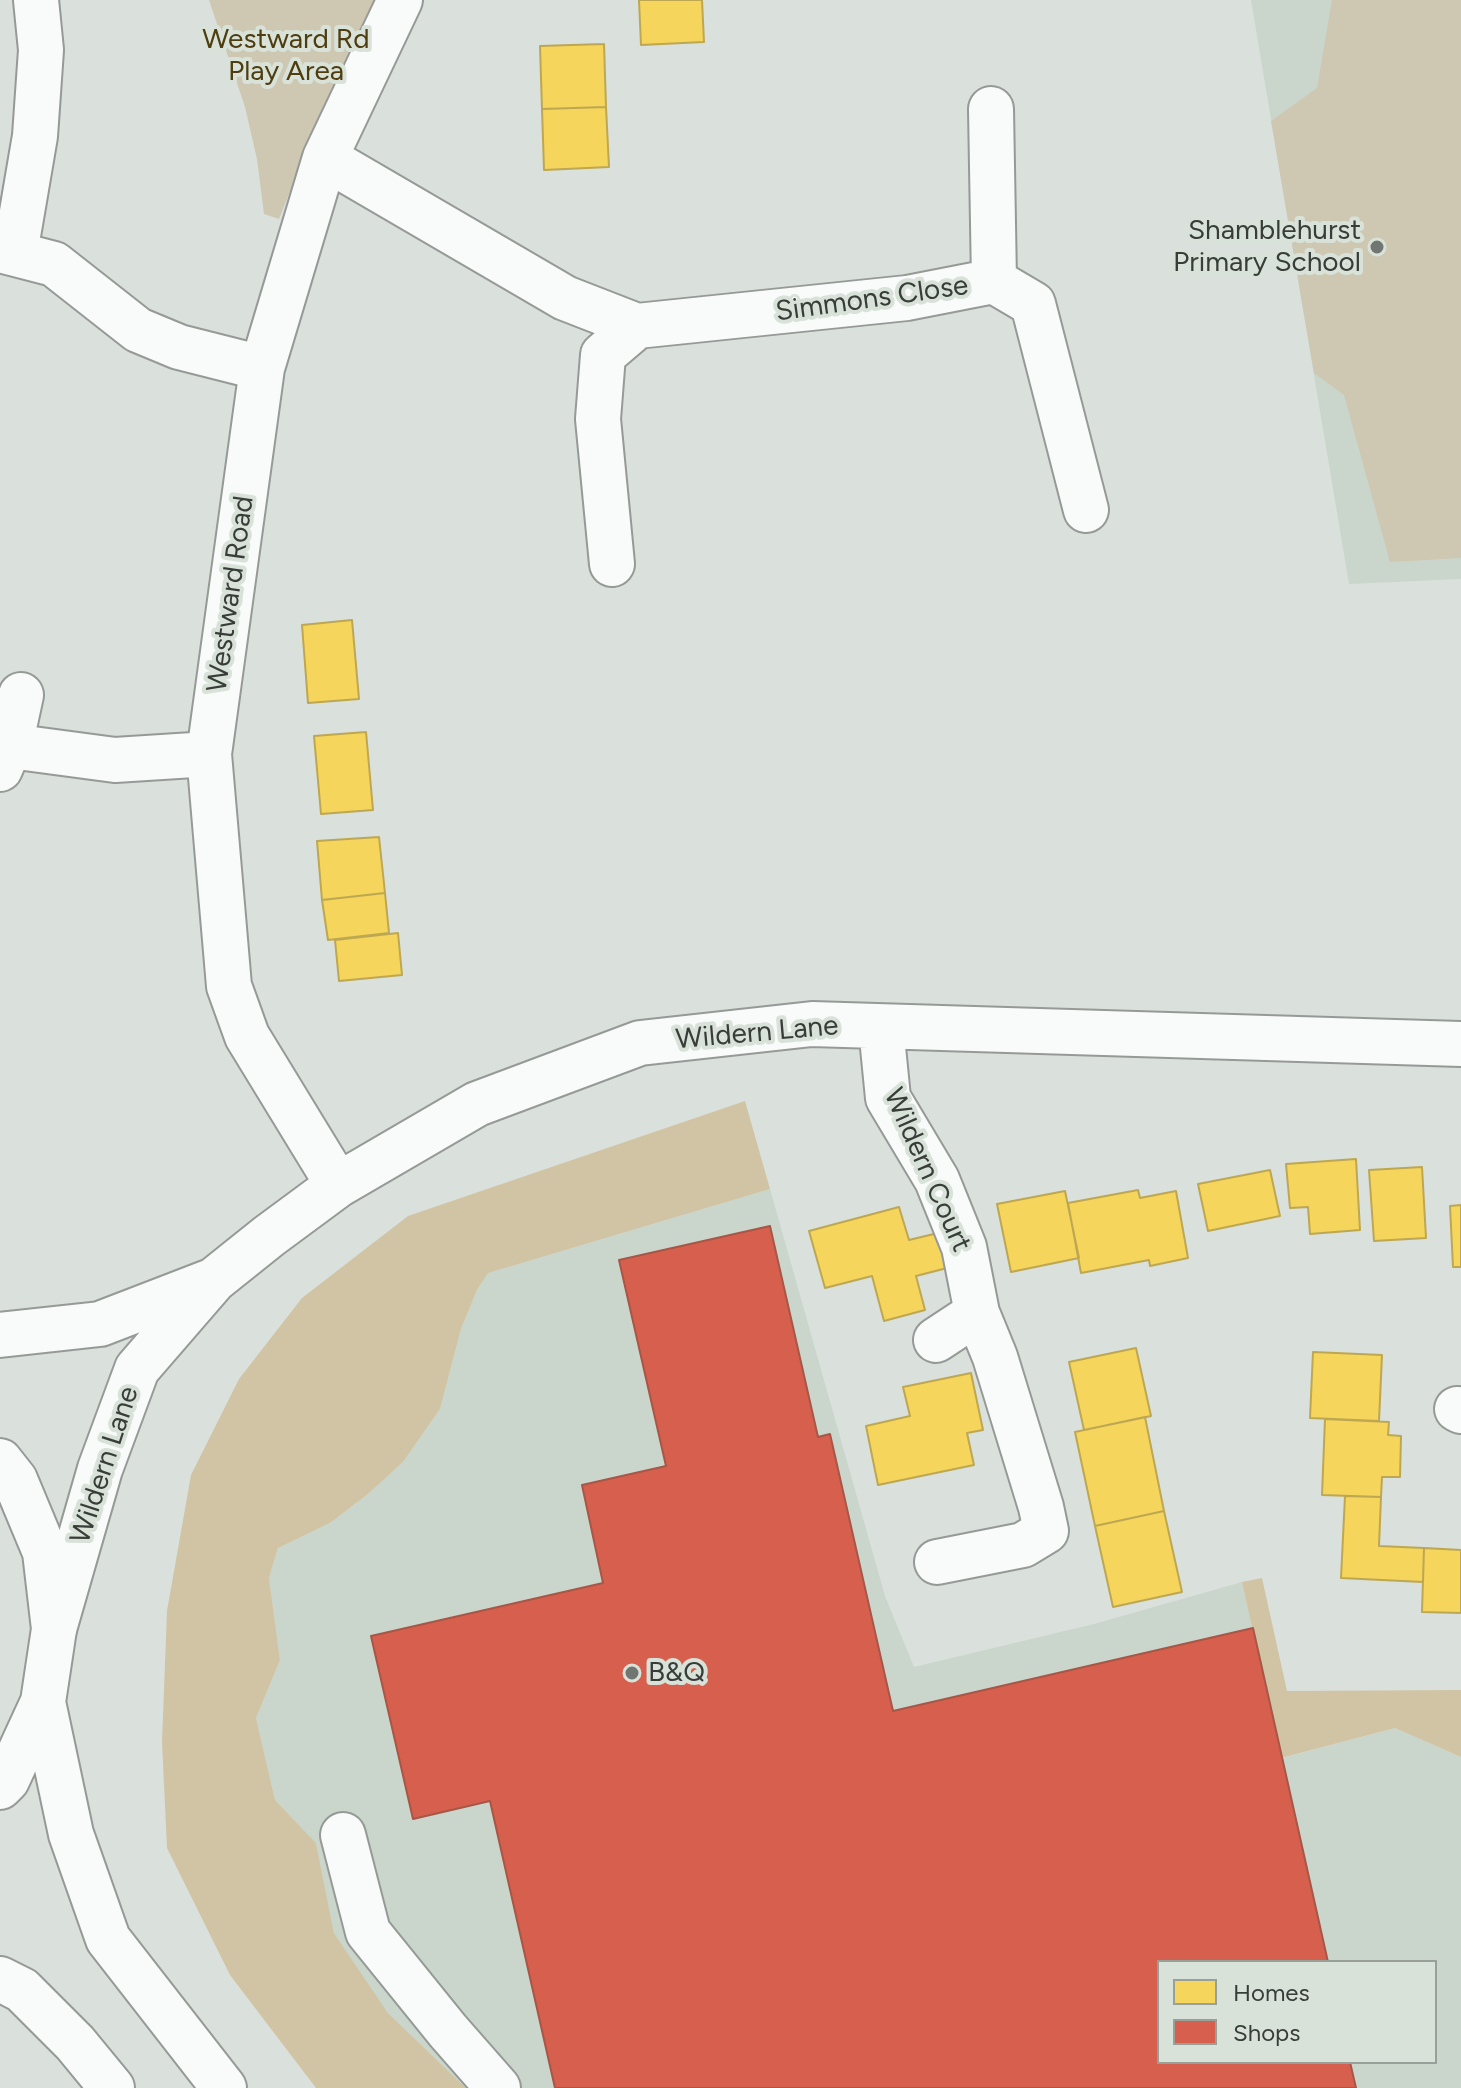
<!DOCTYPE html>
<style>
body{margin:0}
#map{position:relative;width:1461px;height:2088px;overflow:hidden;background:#dae0db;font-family:Figtree,sans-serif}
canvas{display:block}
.legend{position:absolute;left:1157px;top:1960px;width:280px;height:104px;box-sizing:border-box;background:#d8e2d9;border:2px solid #98a099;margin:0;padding:10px 14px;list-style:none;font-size:24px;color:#393d39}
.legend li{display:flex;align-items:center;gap:16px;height:40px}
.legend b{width:40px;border:2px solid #98a099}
</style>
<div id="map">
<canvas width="1461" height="2088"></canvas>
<ul class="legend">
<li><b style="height:22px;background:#f6d55c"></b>Homes</li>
<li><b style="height:22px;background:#d6604d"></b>Shops</li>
</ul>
</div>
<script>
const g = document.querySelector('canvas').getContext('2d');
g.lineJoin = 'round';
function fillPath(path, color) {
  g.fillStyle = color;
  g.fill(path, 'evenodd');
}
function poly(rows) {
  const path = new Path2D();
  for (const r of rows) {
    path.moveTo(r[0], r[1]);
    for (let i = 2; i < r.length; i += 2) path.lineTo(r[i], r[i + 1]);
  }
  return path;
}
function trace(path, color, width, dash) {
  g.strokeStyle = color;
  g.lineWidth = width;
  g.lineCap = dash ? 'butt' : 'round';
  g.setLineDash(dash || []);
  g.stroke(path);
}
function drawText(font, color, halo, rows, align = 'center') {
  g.font = font + ' Figtree,sans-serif';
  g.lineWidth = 8;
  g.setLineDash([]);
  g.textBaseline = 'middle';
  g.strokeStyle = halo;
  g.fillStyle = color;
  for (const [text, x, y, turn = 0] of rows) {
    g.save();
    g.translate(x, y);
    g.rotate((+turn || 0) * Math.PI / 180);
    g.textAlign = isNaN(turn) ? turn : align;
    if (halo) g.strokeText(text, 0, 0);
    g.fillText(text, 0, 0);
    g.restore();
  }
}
fillPath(poly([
 [1251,0,1461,0,1461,579,1349,584],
 [770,1189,885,1596,914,1667,1094,1624,1242,1582,1282,1758,1395,1728,1461,1757,1461,2088,466,2088,388,2013,334,1933,316,1843,275,1800,256,1718,280,1660,269,1578,278,1548,330,1523,368,1494,403,1462,440,1409,461,1329,477,1290,487,1273],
 [1159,1962,1435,1962,1435,2062,1159,2062]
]), '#cad6cb');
fillPath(poly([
 [209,0,378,0,345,60,327,99,279,219,264,214,257,159,245,107],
 [1332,0,1461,0,1461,558,1390,562,1344,395,1314,373,1271,121,1317,88]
]), '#cec8b2');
fillPath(poly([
 [745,1101,770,1189,488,1273,477,1290,461,1329,440,1409,403,1462,368,1494,330,1523,278,1548,269,1578,280,1660,256,1718,275,1800,316,1843,334,1933,388,2013,466,2088,316,2088,230,1975,167,1848,162,1742,167,1611,191,1475,239,1379,302,1298,408,1216],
 [1262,1578,1287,1691,1461,1690,1461,1757,1395,1728,1281,1758,1242,1582]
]), '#d0c4a4');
const homes = poly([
 [639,0,702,0,704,42,641,45,639,0],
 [604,44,606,107,542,109,540,46,604,44],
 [606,107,609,167,544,170,542,109,606,107],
 [352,620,359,699,308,703,302,625,352,620],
 [366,732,373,810,321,814,314,736,366,732],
 [379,837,385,893,322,900,317,841,379,837],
 [385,893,389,933,328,940,322,900,385,893],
 [398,933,402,975,339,981,335,940,398,933],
 [1356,1159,1360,1230,1310,1234,1308,1207,1290,1208,1286,1164,1356,1159],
 [1422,1167,1426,1238,1374,1241,1369,1170,1422,1167],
 [1270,1170,1280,1216,1208,1231,1198,1184,1270,1170],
 [1138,1190,1140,1198,1176,1191,1188,1258,1150,1266,1149,1260,1081,1273,1068,1203,1138,1190],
 [1065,1191,1079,1258,1011,1272,997,1204,1065,1191],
 [1461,1205,1461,1267,1453,1267,1450,1206,1461,1205],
 [899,1207,909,1240,942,1232,951,1267,916,1276,925,1310,884,1321,872,1276,825,1288,809,1231,899,1207],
 [1136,1348,1151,1416,1084,1430,1069,1362,1136,1348],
 [1313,1352,1382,1355,1379,1421,1310,1418,1313,1352],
 [971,1373,983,1430,967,1433,974,1465,878,1485,866,1426,910,1416,903,1387,971,1373],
 [1145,1417,1164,1511,1095,1526,1075,1432,1145,1417],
 [1325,1419,1389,1422,1388,1435,1401,1436,1400,1477,1382,1477,1381,1497,1322,1495,1325,1419],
 [1345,1496,1381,1497,1379,1546,1424,1548,1423,1582,1341,1578,1345,1496],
 [1164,1511,1182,1592,1113,1607,1095,1526,1164,1511],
 [1424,1548,1461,1550,1461,1613,1422,1612,1424,1548]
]);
fillPath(homes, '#f6d55c');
trace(homes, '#bda752', 2);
const shops = poly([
 [770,1226,818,1437,830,1434,893,1711,1253,1628,1328,1962,1159,1962,1159,2062,1350,2062,1356,2088,555,2088,490,1801,413,1819,371,1636,603,1583,582,1485,666,1466,619,1260,770,1226]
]);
fillPath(shops, '#d6604d');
trace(shops, '#a75647', 2);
const minor = poly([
 [991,109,994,281],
 [325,158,565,298,637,326,907,298,994,281,1033,304,1086,510],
 [0,250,54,264,138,330,179,347,262,368],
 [15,253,35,136,41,50,36,0],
 [612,564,598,419,603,355,637,326],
 [10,746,115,760,209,754],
 [0,769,10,746,21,695],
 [881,1027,888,1098,937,1180,964,1247,977,1313,995,1357,1041,1507,1046,1531,1023,1545,937,1562],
 [338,1185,247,1036,229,986,209,754,262,368,325,158,400,0],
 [0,1335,100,1324,209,1282],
 [936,1340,977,1313],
 [1457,1409,1461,1411],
 [54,1629,100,1469,137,1369,214,1280,269,1236,338,1185,477,1104,640,1043,812,1024,1461,1044],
 [343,1835,368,1932,448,2031,498,2088]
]);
const major = poly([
 [0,1461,15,1480,45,1552,54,1629,43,1702,7,1780,0,1787],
 [43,1702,71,1834,108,1939,224,2088],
 [0,1979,22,1990,75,2043,112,2088]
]);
trace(minor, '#969a97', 48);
trace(major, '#969a97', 48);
trace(minor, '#f9fafa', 44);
trace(major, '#f9fafa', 44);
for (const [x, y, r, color] of [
 [1377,247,8,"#717672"],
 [632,1673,8,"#717672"]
]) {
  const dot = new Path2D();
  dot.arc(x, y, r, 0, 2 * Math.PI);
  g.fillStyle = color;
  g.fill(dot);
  trace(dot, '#d8e2d9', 3);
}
drawText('28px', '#4f3d10', '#d8e2d9', [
 ["Westward Rd",286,40],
 ["Play Area",286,72]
]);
drawText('28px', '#393d39', '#d8e2d9', [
 ["Shamblehurst",1361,231],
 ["Primary School",1361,263],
 ["B&Q",648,1673,"left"]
], 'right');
drawText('28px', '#393d39', '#d8e2d9', [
 ["Simmons Close",872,299,-8],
 ["Westward Road",231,594,-82],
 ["Wildern Lane",757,1033,-5],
 ["Wildern Court",927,1170,66],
 ["Wildern Lane",105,1465,-72]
]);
</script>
